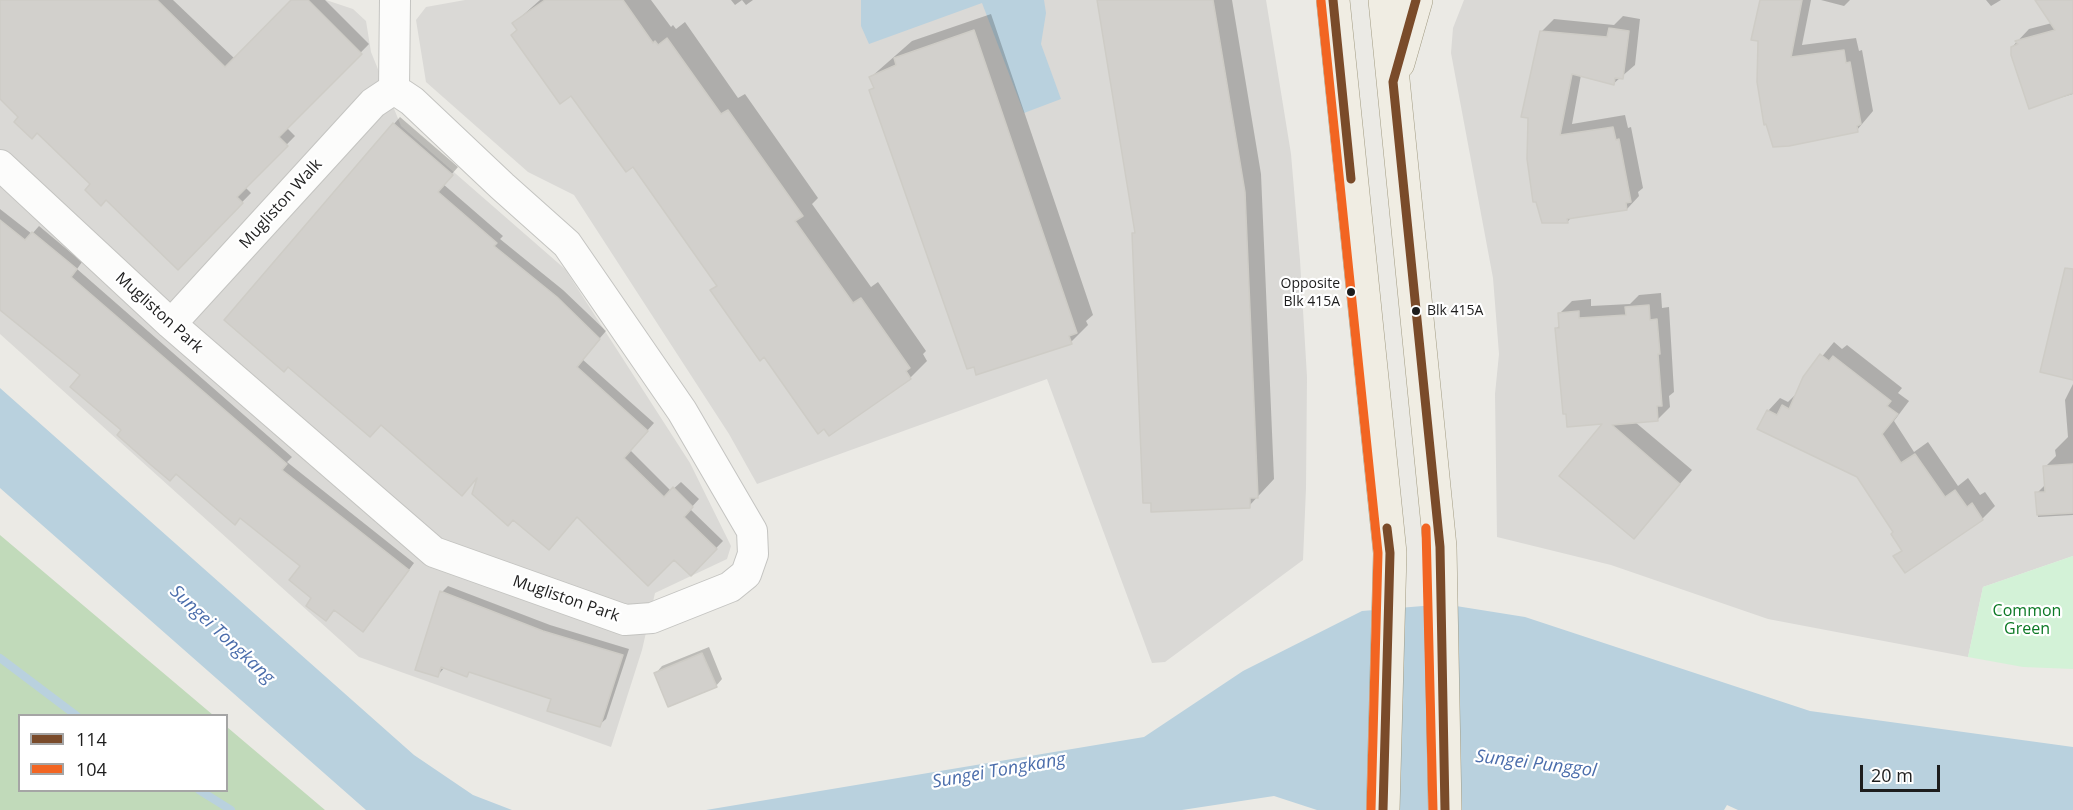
<!DOCTYPE html>
<style>
body{margin:0}
#map{position:relative;width:2073px;height:810px;overflow:hidden;background:#ebeae5;font-family:"Open Sans",sans-serif}
canvas{display:block}
.legend{position:absolute;left:18px;top:714px;width:210px;height:78px;box-sizing:border-box;background:#fff;border:2px solid #a5a5a5;margin:0;padding:8px 10px;list-style:none;font-size:18px;color:#1d1d1d}
.legend li{display:flex;align-items:center;gap:12px;height:30px}
.legend b{width:30px;border:2px solid #a5a5a5}
.scale{position:absolute;left:1860px;top:765px;width:80px;height:27px;box-sizing:border-box;border:3px solid #1d1d1d;border-top:0;padding-left:8px;font-size:18px;line-height:21px;white-space:nowrap;color:#1d1d1d;-webkit-text-stroke:4px #fff;paint-order:stroke}
</style>
<div id="map">
<canvas width="2073" height="810"></canvas>
<ul class="legend">
<li><b style="height:8px;background:#7a4b2a"></b>114</li>
<li><b style="height:8px;background:#f26522"></b>104</li>
</ul>
<div class="scale">20 m</div>
</div>
<script>
const g = document.querySelector('canvas').getContext('2d');
g.lineJoin = 'round';
function fillPath(path, color) {
  g.fillStyle = color;
  g.fill(path, 'evenodd');
}
function poly(rows) {
  const path = new Path2D();
  for (const r of rows) {
    path.moveTo(r[0], r[1]);
    for (let i = 2; i < r.length; i += 2) path.lineTo(r[i], r[i + 1]);
  }
  return path;
}
function trace(path, color, width, dash) {
  g.strokeStyle = color;
  g.lineWidth = width;
  g.lineCap = dash ? 'butt' : 'round';
  g.setLineDash(dash || []);
  g.stroke(path);
}
function drawText(font, color, halo, rows, align = 'center') {
  g.font = font + ' "Open Sans",sans-serif';
  g.lineWidth = 4.5;
  g.setLineDash([]);
  g.textBaseline = 'middle';
  g.strokeStyle = halo;
  g.fillStyle = color;
  for (const [text, x, y, turn = 0] of rows) {
    g.save();
    g.translate(x, y);
    g.rotate((+turn || 0) * Math.PI / 180);
    g.textAlign = isNaN(turn) ? turn : align;
    if (halo) g.strokeText(text, 0, 0);
    g.fillText(text, 0, 0);
    g.restore();
  }
}
fillPath(poly([
 [0,0,326,0,353,9,366,21,371,52,401,126,565,269,690,463,731,546,727,559,655,593,642,650,611,747,359,657,0,334],
 [465,0,1266,0,1291,154,1300,260,1307,377,1306,488,1303,560,1165,662,1152,663,1047,379,757,484,729,434,574,195,528,172,426,82,416,20,426,7],
 [1464,0,2073,0,2073,556,1983,587,1968,657,1768,619,1611,565,1497,537,1495,394,1499,354,1493,278,1451,53,1453,28]
]), '#dad9d6');
fillPath(poly([
 [0,535,213,715,20,716,20,790,226,790,227,727,325,810,0,810]
]), '#c1daba');
fillPath(poly([
 [2073,556,2073,669,2023,667,1968,657,1983,587]
]), '#d3f2d7');
fillPath(poly([
 [861,0,1044,0,1046,13,1041,44,1061,99,1024,113,982,3,869,44,861,26],
 [0,388,414,755,473,795,512,810,366,810,0,488],
 [1423,606,1456,606,1525,617,1810,711,2073,747,2073,810,1738,810,1727,805,1724,810,1317,810,1274,796,1182,810,706,810,1144,737,1243,671,1362,611]
]), '#b9d1de');
fillPath(poly([
 [0,0,173,0,235,59,293,0,325,0,369,44,287,128,295,136,245,187,251,193,178,268,0,97],
 [540,0,651,0,671,27,673,25,676,29,685,22,738,98,745,94,818,198,812,204,871,287,878,282,926,351,923,354,927,361,910,378,764,355,712,291,718,285,633,165,514,23],
 [731,0,742,0,735,5],
 [742,0,753,0,746,5],
 [1098,0,1232,0,1261,174,1274,479,1249,506,1133,234,1136,231],
 [1762,0,1811,0,1802,45,1856,38,1859,51,1862,50,1873,111,1857,130,1789,145],
 [1821,0,1850,0,1844,6],
 [1986,0,2001,0,1991,6],
 [2036,0,2073,0,2073,94,2030,107,2012,47,2029,29,2052,23],
 [991,14,1093,315,1086,321,1088,325,1071,342,871,91,875,86,871,77,912,41],
 [1623,16,1640,19,1635,65,1613,84,1581,75,1572,124,1625,115,1628,128,1631,127,1643,188,1638,192,1639,196,1627,209,1572,217,1567,222,1541,32,1554,19,1614,25],
 [400,117,458,167,443,184,503,236,500,239,563,290,606,331,582,359,654,423,630,450,671,491,681,482,699,499,690,509,723,541,691,574,674,558,480,475,381,423,289,365,226,320],
 [0,209,32,234,39,226,82,262,77,269,292,457,287,462,414,563,369,624,314,598,302,566,241,516,0,298],
 [1661,293,1662,308,1669,307,1674,392,1669,396,1670,407,1657,420,1635,422,1692,470,1634,537,1605,422,1557,328,1560,325,1560,313,1572,301,1591,299,1591,306,1630,304,1639,295],
 [1834,342,1842,349,1847,345,1902,388,1898,393,1909,401,1894,421,1914,452,1928,442,1958,486,1968,478,1980,495,1985,492,1995,506,1982,519,1895,557,1903,549,1895,532,1858,476,1768,411,1780,398,1788,402,1796,394,1805,377],
 [2073,384,2073,515,2038,517,2037,493,2046,484,2045,467,2056,456,2055,450,2068,437,2065,400],
 [448,586,550,625,629,649,606,719,599,725,553,698,471,671,467,675,445,667,438,675,442,592],
 [709,647,722,679,716,686,656,673,662,666]
]), '#0003');
trace(poly([
 [0,658,77,716],
 [199,790,231,810]
]), '#b9d1de', 8);
const building = poly([
 [0,0,157,0,225,67,291,0,308,0,362,54,279,137,288,146,237,197,243,203,178,270,106,200,101,206,85,190,90,184,37,133,32,139,14,122,18,117,0,99,0,0],
 [545,0,623,0,653,43,655,41,658,45,667,38,721,114,728,110,803,216,795,221,853,303,861,298,910,368,906,371,911,379,829,436,824,429,818,434,764,357,760,361,710,290,717,286,633,167,626,172,571,96,560,104,511,35,517,30,512,23,545,0],
 [1097,0,1213,0,1245,192,1258,498,1250,498,1250,508,1151,512,1151,503,1143,503,1132,233,1135,233,1097,0],
 [1760,0,1802,0,1791,57,1844,50,1846,63,1850,62,1861,124,1857,126,1858,132,1789,146,1773,147,1766,124,1764,125,1757,82,1758,41,1751,40,1760,0],
 [2035,0,2073,0,2073,93,2029,109,2011,55,2011,47,2018,44,2015,41,2055,30,2035,0],
 [1609,28,1629,31,1623,79,1615,78,1614,85,1572,74,1560,135,1613,127,1616,140,1619,139,1631,202,1626,203,1627,210,1567,219,1568,223,1542,223,1536,202,1533,202,1527,159,1528,118,1521,117,1540,31,1607,37,1609,28],
 [974,30,1077,333,1069,336,1072,344,976,375,974,367,967,369,869,90,874,88,869,77,896,65,894,58,974,30],
 [393,123,453,175,438,192,497,243,494,246,557,297,600,339,577,367,648,431,624,458,664,497,673,487,693,507,684,517,717,549,691,576,674,560,648,586,577,517,549,550,513,520,508,526,472,494,477,478,462,496,381,425,370,437,288,367,284,372,224,320,393,123],
 [0,220,25,240,32,232,77,269,71,277,287,464,282,470,409,570,363,632,334,610,326,621,306,606,311,598,289,580,300,566,240,518,235,525,176,474,170,481,151,465,117,435,121,430,70,387,80,375,0,310,0,220],
 [2065,268,2073,269,2073,380,2040,372,2065,268],
 [1649,305,1650,320,1657,319,1660,354,1658,354,1662,406,1657,406,1658,421,1612,425,1680,484,1634,539,1559,476,1602,424,1567,427,1566,414,1563,414,1555,328,1559,328,1558,313,1579,311,1579,318,1626,315,1625,307,1649,305],
 [1820,354,1829,361,1833,356,1891,401,1887,406,1898,414,1882,434,1901,463,1915,454,1945,497,1955,490,1967,507,1972,503,1983,520,1905,573,1893,556,1902,551,1891,534,1893,532,1857,477,1757,429,1767,410,1777,415,1782,405,1789,409,1803,377,1820,354],
 [2073,464,2073,513,2037,515,2035,492,2045,492,2043,466,2073,464],
 [440,591,543,631,623,655,600,727,547,711,551,699,469,672,467,677,441,667,438,677,415,670,440,591],
 [702,653,717,687,668,707,654,673,702,653]
]);
fillPath(building, '#d2d0cc');
trace(building, '#ceccc6', 1.5);
const minor = poly([
 [394,89,395,0],
 [0,165,171,324,434,552,625,620,652,618,730,587,746,574,753,554,752,531,682,411,567,244,502,186,412,101,394,89],
 [171,324,373,103,394,89]
]);
const major = poly([
 [1333,0,1390,553,1383,810],
 [1385,0,1440,547,1445,810],
 [1398,63,1416,0]
]);
trace(minor, '#c4c4c1', 32);
trace(major, '#a19b82', 34);
trace(minor, '#fcfcfb', 30);
trace(major, '#f0ede3', 33);
trace(poly([
 [1333,0,1351,179],
 [1416,0,1393,82,1440,547,1445,810],
 [1383,810,1390,553,1387,528]
]), '#7a4b2a', 9);
trace(poly([
 [1321,1,1378,553,1371,810],
 [1426,528,1433,810]
]), '#f26522', 9);
for (const [x, y, r, color] of [
 [1351,292,5,"#1d1d1d"],
 [1416,311,5,"#1d1d1d"]
]) {
  const dot = new Path2D();
  dot.arc(x, y, r, 0, 2 * Math.PI);
  g.fillStyle = color;
  g.fill(dot);
  trace(dot, '#fff', 2);
}
drawText('14px', '#1d1d1d', '#fff', [
 ["Opposite",1340,284],
 ["Blk 415A",1340,302],
 ["Blk 415A",1427,311,"left"]
], 'right');
drawText('16px', '#1d1d1d', '#fff', [
 ["Mugliston Walk",281,204,-48],
 ["Mugliston Park",159,313,42],
 ["Mugliston Park",566,599,19]
]);
drawText('16px', '#0c7925', '#fff', [
 ["Common",2027,611],
 ["Green",2027,629]
]);
drawText('italic 18px', '#4b6dab', '#fff', [
 ["Sungei Tongkang",222,635,43],
 ["Sungei Punggol",1536,764,7],
 ["Sungei Tongkang",999,771,-10]
]);
</script>
